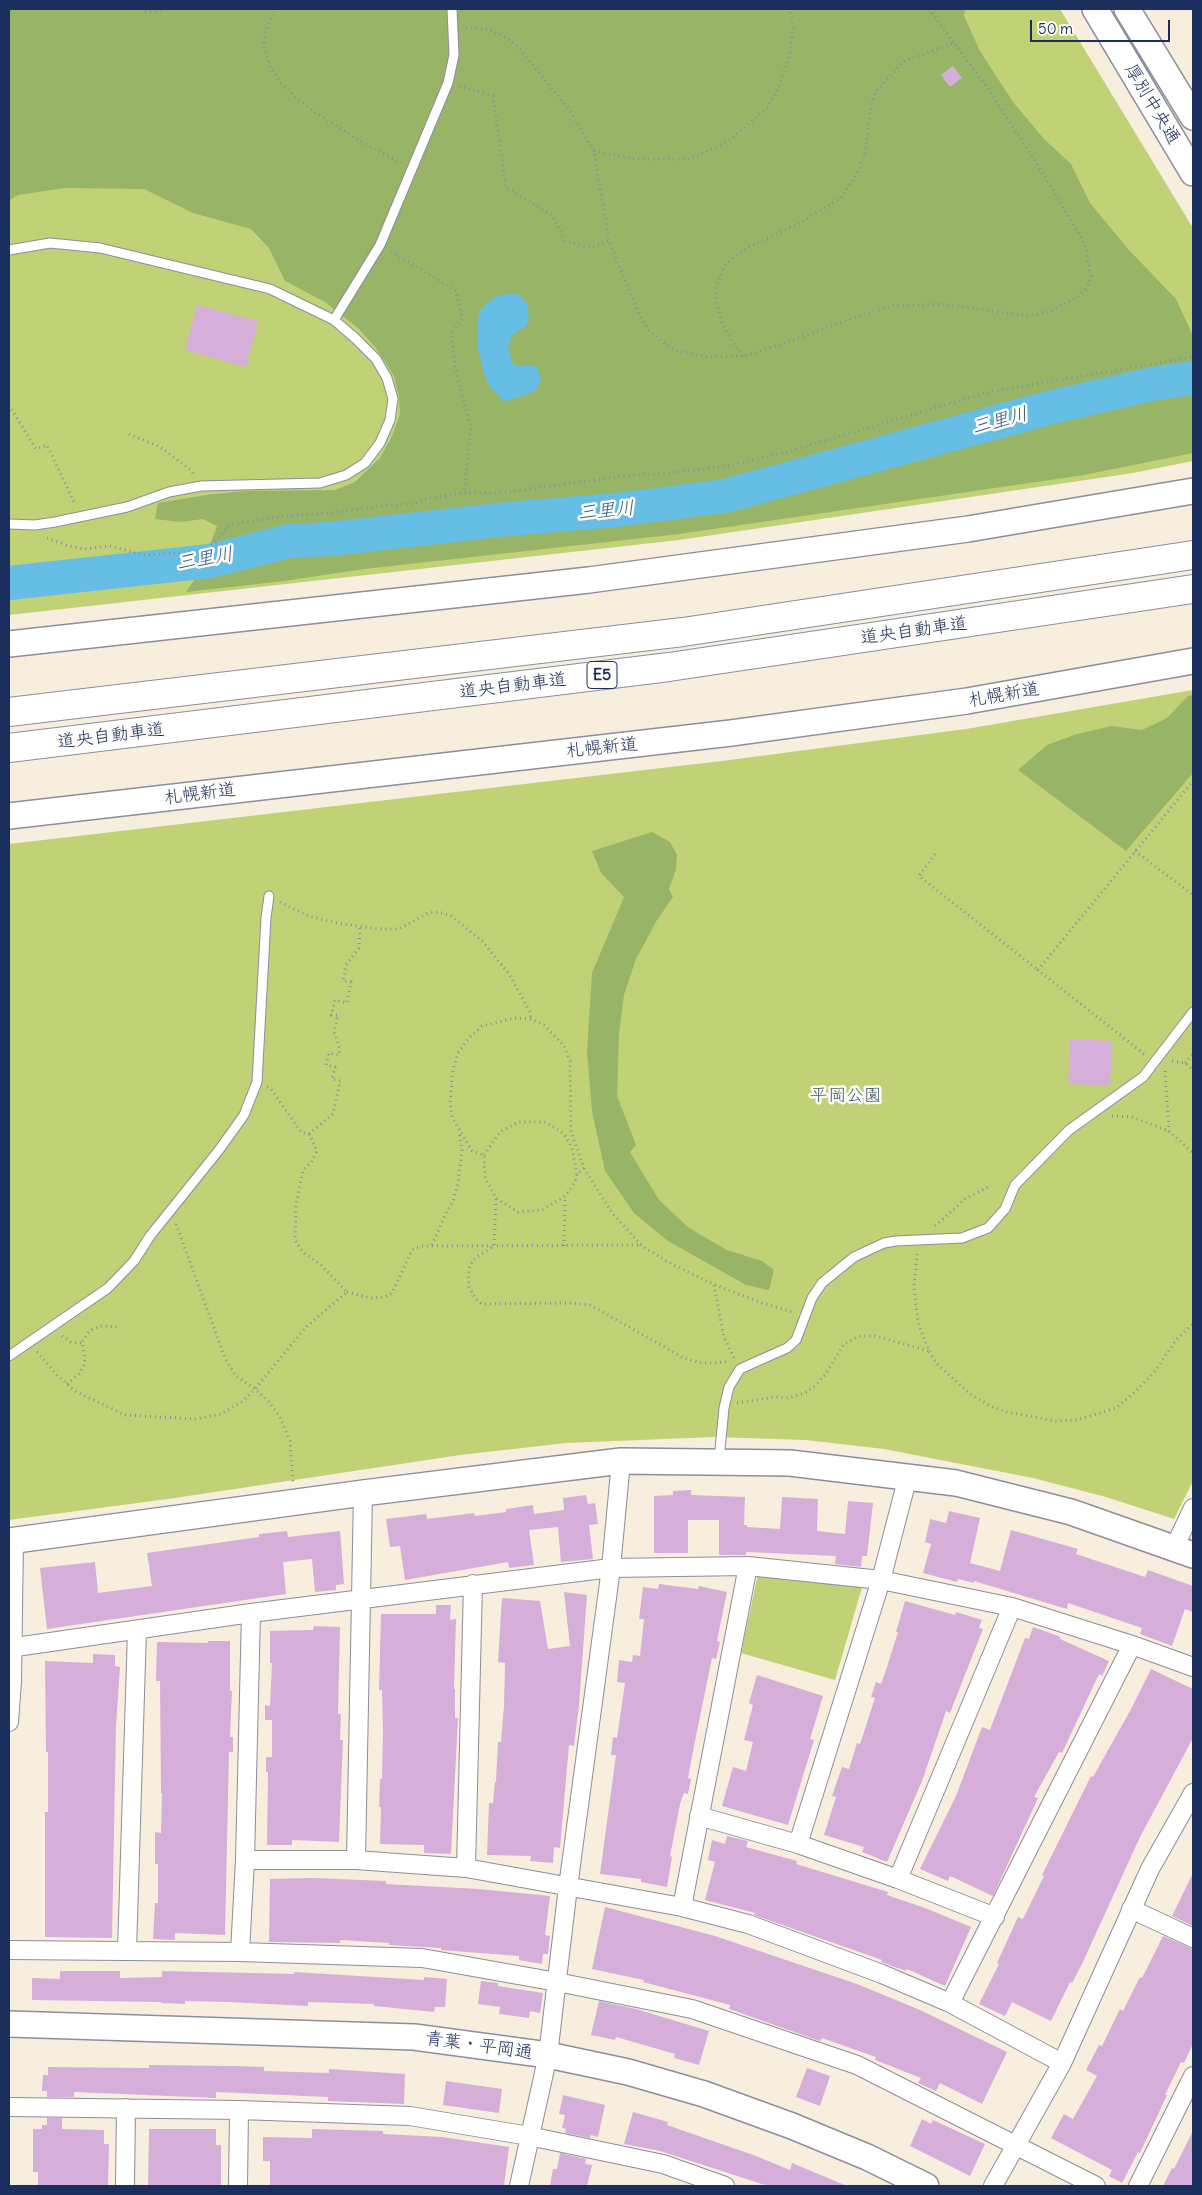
<!DOCTYPE html>
<meta charset="utf-8">
<style>
body{margin:0}
#map{position:relative;width:1202px;height:2195px;overflow:hidden;background:#f8eedd;font-family:Delius,sans-serif}
canvas{display:block}
.frame{position:absolute;inset:0;border:10px solid #1b2f5e;pointer-events:none}
.scale{position:absolute;left:1030px;top:20px;width:140px;height:22px;box-sizing:border-box;border:2px solid #1b2f5e;border-top:0;padding-left:6px;font-size:15px;line-height:18px;white-space:nowrap;color:#1b2f5e;-webkit-text-stroke:4px #fdfcf7;paint-order:stroke}
</style>
<div id="map">
<canvas width="1202" height="2195"></canvas>
<div class="frame"></div>
<div class="scale">50 m</div>
</div>
<script>
const g = document.querySelector('canvas').getContext('2d');
g.lineJoin = 'round';
function fillPath(path, color) {
  g.fillStyle = color;
  g.fill(path, 'evenodd');
}
function poly(rows) {
  const path = new Path2D();
  for (const r of rows) {
    path.moveTo(r[0], r[1]);
    for (let i = 2; i < r.length; i += 2) path.lineTo(r[i], r[i + 1]);
  }
  return path;
}
function trace(path, color, width, dash) {
  g.strokeStyle = color;
  g.lineWidth = width;
  g.lineCap = dash ? 'butt' : 'round';
  g.setLineDash(dash || []);
  g.stroke(path);
}
function drawText(font, color, halo, rows, align = 'center') {
  g.font = font + ' Delius,"Klee One",sans-serif';
  g.lineWidth = 5;
  g.setLineDash([]);
  g.textBaseline = 'middle';
  g.strokeStyle = halo;
  g.fillStyle = color;
  for (const [text, x, y, turn = 0] of rows) {
    g.save();
    g.translate(x, y);
    g.rotate((+turn || 0) * Math.PI / 180);
    g.textAlign = isNaN(turn) ? turn : align;
    if (halo) g.strokeText(text, 0, 0);
    g.fillText(text, 0, 0);
    g.restore();
  }
}
fillPath(poly([
 [9,9,1060,9,1193,228,1193,461,1133,473,679,540,9,615],
 [1193,690,1193,1481,1174,1519,1106,1497,1033,1478,884,1449,806,1440,714,1437,566,1443,460,1455,175,1498,9,1520,9,844,722,761,966,729],
 [758,1574,863,1584,835,1680,741,1653]
]), '#c0d275');
fillPath(poly([
 [9,9,965,9,964,16,980,51,1013,102,1044,139,1071,164,1090,203,1128,249,1176,299,1193,336,1193,453,1084,475,679,534,364,569,284,581,186,592,201,570,217,526,203,519,181,522,155,519,158,503,206,495,245,491,335,490,355,482,380,458,392,436,400,414,399,397,394,376,376,348,359,329,325,302,285,281,269,248,251,229,193,213,144,189,65,188,18,195,9,201],
 [1193,695,1193,773,1126,851,1018,770,1047,745,1077,734,1112,726,1142,730,1167,718,1188,696],
 [652,832,670,842,677,855,676,869,669,889,673,897,657,920,636,959,624,995,619,1033,617,1096,636,1145,630,1152,659,1200,689,1228,727,1250,762,1261,774,1270,769,1290,746,1285,668,1241,634,1213,605,1171,592,1111,587,1052,592,973,624,897,601,873,592,851]
]), '#98b466');
fillPath(poly([
 [515,293,521,296,527,304,529,320,525,327,512,335,508,345,511,359,515,366,535,366,539,372,541,380,535,391,511,400,503,401,488,384,484,373,478,351,478,319,481,308,496,296]
]), '#66bee4');
trace(poly([
 [9,583,210,561,289,541,330,539,508,519,616,510,725,496,1048,408,1152,384,1193,378]
]), '#66bee4', 34);
fillPath(poly([
 [953,66,962,78,950,87,941,75],
 [197,305,258,321,246,367,185,350],
 [1070,1039,1112,1041,1110,1086,1068,1084],
 [691,1490,691,1495,745,1497,744,1525,747,1525,747,1527,780,1529,782,1497,818,1499,817,1531,845,1534,848,1501,873,1503,867,1556,862,1556,861,1567,835,1564,836,1556,746,1552,746,1555,719,1555,719,1520,688,1520,688,1553,654,1553,654,1496,673,1495,673,1491],
 [586,1495,588,1504,595,1503,598,1524,589,1525,593,1559,561,1562,558,1527,529,1530,534,1565,509,1568,508,1562,405,1580,400,1546,390,1547,386,1519,426,1514,427,1519,474,1513,475,1516,506,1512,506,1509,533,1505,534,1514,564,1510,563,1498],
 [949,1511,980,1518,970,1563,1000,1571,1011,1530,1078,1549,1076,1554,1145,1577,1148,1570,1193,1586,1193,1612,1185,1609,1172,1646,1140,1634,1142,1628,1068,1603,1067,1609,974,1581,974,1583,958,1579,957,1582,923,1573,931,1544,925,1542,930,1519,946,1523],
 [287,1531,288,1537,340,1531,344,1584,336,1585,336,1590,315,1592,312,1559,283,1562,286,1594,47,1629,40,1568,95,1562,98,1593,152,1586,147,1553,259,1537,259,1534],
 [659,1584,698,1589,699,1586,727,1592,717,1641,720,1642,716,1659,712,1658,696,1736,688,1778,691,1779,688,1794,684,1793,680,1804,670,1856,672,1857,667,1887,641,1882,641,1879,600,1874,616,1755,611,1755,613,1737,617,1738,625,1683,617,1682,619,1660,632,1662,633,1655,640,1656,644,1619,639,1619,643,1587,658,1589],
 [564,1592,587,1595,579,1705,574,1746,569,1745,560,1848,554,1847,553,1863,530,1861,531,1856,487,1855,489,1803,493,1803,495,1782,496,1782,498,1742,501,1742,504,1706,505,1663,498,1662,502,1598,540,1601,548,1649,570,1646],
 [905,1601,955,1615,956,1612,982,1620,979,1628,983,1629,950,1713,946,1711,922,1781,887,1862,862,1852,864,1847,824,1835,836,1797,832,1796,842,1767,849,1769,857,1743,860,1744,875,1698,871,1697,876,1682,881,1684,886,1670,898,1632,896,1632],
 [436,1605,451,1605,450,1620,456,1619,454,1689,455,1689,455,1718,458,1718,451,1854,424,1853,424,1845,380,1844,381,1807,379,1807,380,1779,382,1779,383,1732,382,1690,379,1690,381,1614,436,1614],
 [314,1626,340,1627,338,1714,341,1714,340,1740,343,1740,339,1842,292,1840,292,1845,267,1845,268,1772,266,1772,266,1757,272,1757,272,1720,265,1720,265,1705,270,1706,272,1663,270,1663,270,1631,313,1630],
 [1033,1627,1061,1637,1060,1639,1109,1661,1102,1676,1099,1674,1062,1753,1059,1752,1034,1797,1038,1798,993,1896,950,1876,948,1881,920,1869,956,1796,982,1727,990,1730,1025,1638,1029,1639],
 [208,1641,230,1641,230,1691,232,1691,230,1737,233,1737,233,1752,229,1752,225,1935,175,1933,175,1940,153,1939,155,1903,158,1903,158,1864,155,1864,155,1832,161,1833,162,1793,161,1793,160,1681,156,1681,157,1642,208,1643],
 [93,1654,115,1655,115,1666,120,1667,116,1726,112,1938,45,1937,45,1812,48,1812,48,1752,46,1752,45,1661,93,1663],
 [1151,1669,1193,1689,1193,1738,1140,1837,1082,1964,1072,1983,1070,1982,1051,2021,1012,2002,1005,2016,979,2004,999,1964,997,1963,1018,1917,1023,1919,1044,1876,1042,1875,1091,1776,1093,1777,1130,1711],
 [757,1675,823,1696,810,1739,814,1740,788,1825,722,1806,733,1767,746,1771,753,1742,744,1740,753,1705,749,1703],
 [727,1836,748,1841,746,1847,797,1861,796,1864,888,1892,887,1895,925,1908,971,1927,945,1986,907,1969,906,1971,881,1962,882,1960,754,1915,755,1913,705,1900,715,1862,708,1860,712,1840,725,1844],
 [1193,1873,1193,1926,1172,1916],
 [312,1878,386,1881,386,1884,479,1889,550,1896,545,1935,550,1936,548,1954,543,1954,542,1964,519,1960,519,1956,441,1950,441,1948,389,1945,389,1943,340,1940,340,1943,269,1942,270,1879],
 [605,1907,715,1936,857,1984,920,2010,1007,2052,982,2104,940,2083,936,2091,918,2083,921,2078,875,2060,876,2057,822,2038,820,2041,729,2009,730,2005,643,1982,644,1980,592,1969],
 [1163,1936,1193,1949,1193,2044,1184,2063,1181,2062,1165,2095,1167,2095,1140,2153,1138,2152,1122,2183,1109,2176,1112,2170,1051,2138,1064,2114,1073,2119,1097,2076,1086,2070,1099,2045,1102,2046,1120,2009,1123,2011,1140,1977,1142,1978],
 [60,1971,120,1971,120,1978,162,1977,162,1971,294,1974,294,1972,424,1980,424,1977,447,1979,445,2007,435,2007,434,2012,374,2006,374,2004,308,2002,308,2006,228,2002,185,2001,185,2004,161,2003,161,2002,32,2000,32,1978,60,1979],
 [481,1981,498,1983,498,1986,543,1993,540,2013,530,2011,529,2018,499,2014,500,2007,478,2004],
 [599,2001,636,2009,709,2031,699,2065,674,2058,675,2054,616,2037,615,2040,591,2035],
 [149,2065,234,2066,264,2067,264,2071,329,2073,329,2069,405,2074,404,2104,328,2101,328,2097,216,2092,216,2098,74,2092,74,2097,47,2097,47,2091,42,2091,43,2075,48,2075,48,2067,149,2068],
 [807,2068,830,2076,820,2106,796,2097],
 [446,2081,502,2089,499,2113,443,2105],
 [563,2095,605,2105,598,2137,591,2135,590,2138,565,2133,566,2129,562,2128,565,2115,559,2114],
 [633,2112,668,2122,667,2125,756,2156,790,2170,792,2163,847,2186,768,2186,660,2151,624,2144],
 [47,2118,62,2118,62,2129,104,2130,104,2144,109,2144,108,2186,38,2186,38,2172,33,2172,33,2129,42,2129,42,2125,47,2125],
 [922,2119,931,2124,933,2120,985,2144,970,2176,910,2146],
 [149,2129,216,2129,216,2145,221,2145,221,2186,148,2186],
 [312,2129,383,2131,383,2134,442,2137,509,2147,504,2186,270,2186,270,2161,263,2161,263,2137,312,2138],
 [1193,2131,1193,2186,1163,2186,1172,2168,1174,2169],
 [560,2153,586,2159,585,2164,592,2165,587,2186,550,2186,553,2169,557,2169]
]), '#d5afd9');
const lane = poly([
 [9,250,50,243,100,248,270,289,334,320,355,338,376,359,387,378,393,399,390,420,380,443,365,463,346,475,320,483,201,486,169,492,127,507,55,522,35,525,9,524],
 [334,320,380,245,448,83,454,55,452,9],
 [9,1356,108,1288,134,1261,150,1236,219,1150,244,1115,257,1082,266,918,269,896],
 [719,1460,724,1408,729,1387,740,1369,787,1348,796,1340,812,1298,822,1283,854,1257,884,1243,896,1241,962,1238,988,1228,1005,1209,1015,1185,1069,1130,1143,1077,1193,1012]
]);
const street = poly([
 [1174,1548,1193,1508],
 [9,1648,251,1613,611,1568,748,1566,881,1580,1012,1607,1132,1645,1193,1667],
 [9,1722,12,1682,14,1540],
 [699,1816,798,1844,898,1879,995,1917],
 [798,1844,881,1580,908,1476],
 [245,1860,356,1860,466,1868,682,1907,748,1924,882,1974,950,2003,1062,2063],
 [356,1860,363,1493],
 [466,1868,473,1584],
 [898,1879,1012,1607],
 [682,1907,748,1566],
 [1131,1909,1193,1938],
 [9,1950,240,1952,422,1958,557,1982,692,2009,857,2065,1096,2186],
 [127,1951,137,1630],
 [240,1952,245,1860,251,1613],
 [950,2003,1132,1645],
 [9,2107,239,2110,410,2116,529,2136,663,2164,725,2186],
 [125,2186,126,2108],
 [238,2186,239,2110],
 [519,2186,548,2055,568,1887,611,1568,621,1461],
 [993,2186,1062,2063,1150,1869,1193,1793],
 [1138,2186,1193,2076]
]);
const secondary = poly([
 [1095,9,1193,173],
 [1127,9,1193,117],
 [9,644,589,580,968,529,1193,491],
 [9,816,731,733,967,701,1193,661],
 [9,1541,363,1493,621,1461,790,1463,956,1483,1071,1512,1193,1555],
 [9,2024,414,2037,548,2055,628,2072,704,2094,792,2126,867,2157,926,2186]
]);
const highway = poly([
 [9,712,683,632,1193,555],
 [9,748,669,667,1193,589]
]);
trace(lane, '#8a8e9e', 11);
trace(street, '#8a8e9e', 20);
trace(secondary, '#8a8e9e', 28);
trace(highway, '#8a8e9e', 30);
trace(poly([
 [141,9,146,12,160,11,161,9],
 [275,9,265,32,264,48,270,67,281,83,297,98,315,112,360,141,401,163],
 [929,9,954,43],
 [466,28,487,29,504,36,519,48,571,112,594,151,609,241,640,316,648,329,663,342,678,351,707,357,744,356,785,343,862,315,893,306,945,304,1018,315,1035,315,1051,311,1076,298,1086,289,1091,276,1085,244,1044,175,987,87,954,43,904,61,877,90,871,106,865,152,860,168,842,197,800,223,750,246,730,260,724,267,716,288,716,300,722,323,732,342,744,356],
 [459,86,493,96,506,188,552,215,565,241,591,248,609,241],
 [594,151,635,159,690,159,728,142,767,108,778,88,789,59,793,26,790,9],
 [391,251,456,291,462,319,453,332,452,342,455,367,471,427,464,493],
 [9,405,36,449,47,445,75,504],
 [129,434,160,447,191,470,194,475],
 [47,538,69,546,83,549,110,546,143,555,201,552,208,549,230,525,283,516,319,514,388,505,413,504,429,498,464,493,502,493,630,475,663,474,727,466,787,452,989,392,1193,357],
 [1135,851,1193,895],
 [935,854,919,876,1038,970],
 [280,902,308,916,337,923,378,929,399,929,428,913,439,912,451,916,482,941,509,974,530,1012,531,1019],
 [1144,1054,1038,970,1193,781],
 [1172,1061,1185,1063,1193,1070],
 [1185,1063,1193,1053],
 [1165,1071,1169,1131,1193,1153],
 [267,1087,271,1089,301,1132,309,1134,317,1151,311,1163,303,1170,296,1205,295,1240,303,1252,320,1264,347,1292,306,1327,255,1389,269,1402,280,1417,290,1441,293,1482],
 [1112,1116,1132,1117,1169,1131],
 [309,1134,333,1114,340,1081,332,1079,335,1067,326,1065,329,1053,339,1055,340,1049,334,1032,338,1015,331,1015,335,1000,347,1003,351,982,343,981,346,965,359,948,360,926],
 [484,1155,500,1132,518,1122,546,1122,564,1134,572,1148,577,1174],
 [584,1168,577,1174,575,1182,565,1196,542,1210,518,1212,496,1198,485,1178,484,1155,472,1151,452,1117,450,1102,453,1070,458,1053,469,1038,482,1026,514,1018,531,1019,544,1025,564,1046,570,1061,571,1132,584,1168,612,1213,641,1245,668,1262,713,1284,762,1303,792,1312],
 [496,1199,494,1246,475,1258,470,1265,468,1274,469,1287,475,1298,482,1304,571,1303,590,1305,684,1358,702,1363,728,1362],
 [935,1226,965,1199,988,1187],
 [432,1245,447,1211,453,1202,458,1183,462,1150,459,1132],
 [564,1246,565,1197],
 [917,1254,914,1286,918,1323,929,1351,936,1363,970,1394,990,1406,1007,1412,1056,1421,1077,1420,1116,1408,1136,1391,1155,1371,1176,1340,1193,1324],
 [714,1285,724,1337,734,1358],
 [347,1292,370,1298,385,1297,392,1293,412,1250,421,1246,640,1245],
 [62,1336,71,1342,82,1343],
 [37,1352,57,1375,75,1391,125,1415,195,1419,221,1414,243,1401,255,1389,235,1375,225,1358,176,1224],
 [67,1384,79,1374,84,1365,85,1358,82,1343,89,1331,100,1326,118,1327],
 [737,1403,775,1397,789,1398,805,1393,816,1385,825,1375,844,1344,859,1336,875,1336,929,1351]
]), '#8a8e9e', 3, [1, 4]);
trace(lane, '#fff', 9);
trace(street, '#fff', 18);
trace(secondary, '#fff', 25);
trace(highway, '#fff', 28);
for (const [x, y, w] of [
 [602,675,30]
]) {
  const box = new Path2D();
  box.roundRect(x - w / 2, y - 13.5, w, 27, 4);
  g.fillStyle = '#fdfcf7';
  g.fill(box);
  trace(box, '#1b2f5e', 1);
}
drawText('bold 16px', '#1b2f5e', null, [
 ["E5",602,675]
]);
drawText('18px', '#1b2f5e', '#fdfcf7', [
 ["厚別中央通",1152,104,59],
 ["道央自動車道",914,631,-8],
 ["道央自動車道",513,686,-7],
 ["札幌新道",1004,695,-10],
 ["道央自動車道",111,736,-7],
 ["札幌新道",602,748,-6],
 ["札幌新道",200,794,-7],
 ["青葉・平岡通",479,2046,8]
]);
drawText('18px', '#445864', '#fdfcf7', [
 ["平岡公園",846,1096]
]);
drawText('italic 19px', '#325a86', '#fdfcf7', [
 ["三里川",1000,421,-15],
 ["三里川",606,511,-6],
 ["三里川",205,559,-10]
]);
</script>
